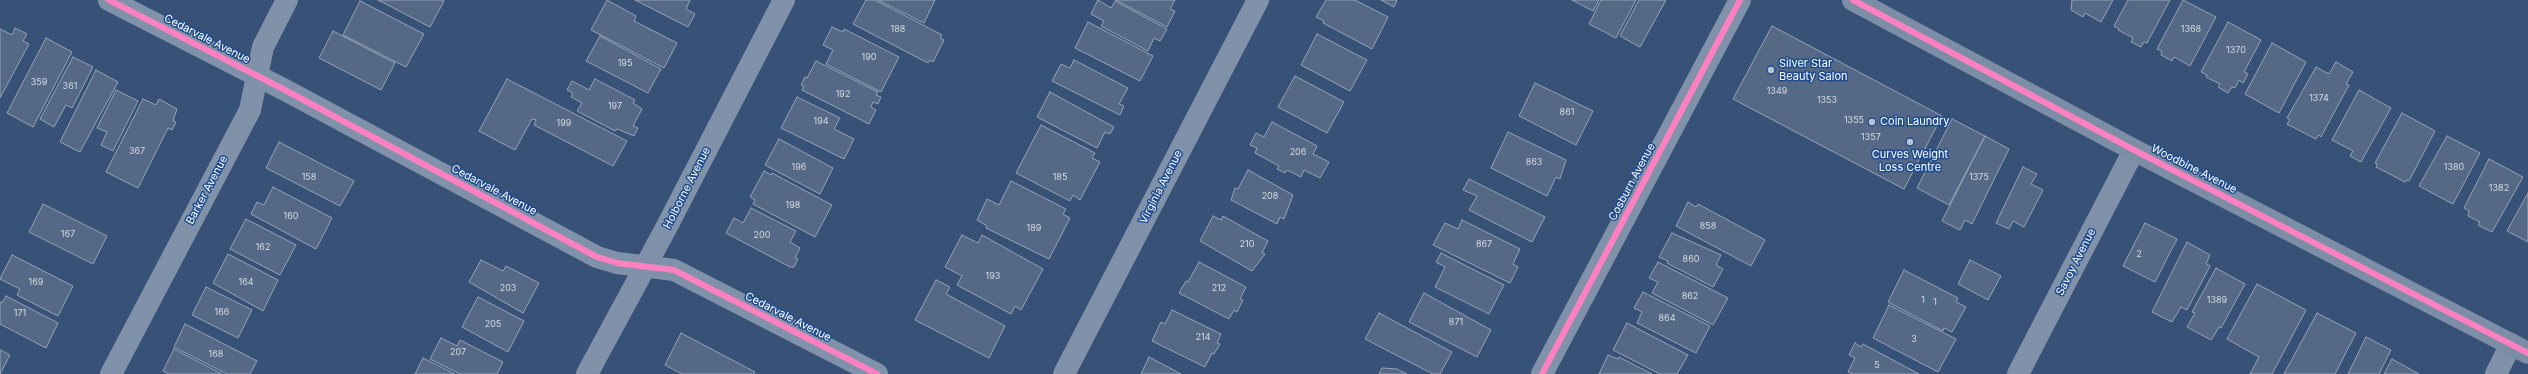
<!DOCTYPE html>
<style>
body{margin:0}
canvas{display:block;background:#385176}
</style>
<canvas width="2528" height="374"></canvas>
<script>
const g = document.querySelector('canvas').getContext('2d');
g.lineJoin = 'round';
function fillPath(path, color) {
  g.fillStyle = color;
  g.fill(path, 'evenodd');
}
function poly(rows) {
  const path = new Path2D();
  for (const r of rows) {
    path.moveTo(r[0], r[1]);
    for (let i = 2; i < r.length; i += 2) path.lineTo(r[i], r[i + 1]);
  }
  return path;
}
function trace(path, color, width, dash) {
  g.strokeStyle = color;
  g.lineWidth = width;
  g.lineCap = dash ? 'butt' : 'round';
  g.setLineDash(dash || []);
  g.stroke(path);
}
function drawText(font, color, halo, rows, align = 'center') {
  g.font = font + ' Inter,sans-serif';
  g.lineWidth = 3;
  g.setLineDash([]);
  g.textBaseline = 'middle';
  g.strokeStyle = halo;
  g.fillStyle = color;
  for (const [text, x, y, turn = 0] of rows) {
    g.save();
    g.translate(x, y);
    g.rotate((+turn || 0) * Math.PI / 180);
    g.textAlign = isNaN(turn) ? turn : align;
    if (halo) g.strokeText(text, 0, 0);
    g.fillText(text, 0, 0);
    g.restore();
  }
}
const building = poly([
 [378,0,442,0,444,1,430,27,378,0],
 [607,0,636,16,634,21,677,43,664,68,591,30,607,0],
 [635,0,690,0,686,9,695,14,688,27,635,0],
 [866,0,875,0,942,35,940,38,944,40,933,62,930,60,928,63,853,24,866,0],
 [878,0,935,0,924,23,878,0],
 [1098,0,1111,8,1115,1,1167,29,1160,41,1154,38,1148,51,1101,26,1104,21,1091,14,1098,0],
 [1116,0,1175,0,1170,9,1175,11,1167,27,1116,0],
 [1326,0,1355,0,1388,17,1372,49,1323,23,1324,21,1316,17,1326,0],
 [1381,0,1397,0,1394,7,1381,0],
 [1572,0,1599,0,1593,11,1572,0],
 [1601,0,1636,0,1616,38,1589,24,1601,0],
 [1639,0,1666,0,1640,47,1620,36,1639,0],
 [2072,0,2113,0,2101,22,2085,13,2083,17,2071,10,2072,0],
 [2128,0,2170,0,2147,43,2144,42,2141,47,2131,42,2133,38,2118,30,2119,29,2114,26,2128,0],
 [2183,0,2216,17,2190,66,2174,57,2172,61,2161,55,2162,51,2157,49,2183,0],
 [360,1,424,34,406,67,343,35,360,1],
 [1088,22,1153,56,1140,81,1075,48,1088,22],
 [2228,22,2261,40,2244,72,2248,74,2243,83,2239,80,2235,88,2232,87,2228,93,2218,87,2220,84,2206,77,2207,75,2201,72,2228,22],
 [1772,26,1942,116,1904,189,1733,99,1772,26],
 [832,27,843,32,844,29,899,57,881,92,826,64,833,50,823,45,832,27],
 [15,28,27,34,23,41,29,44,0,98,0,29,12,35,15,28],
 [333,31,395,63,381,90,319,58,333,31],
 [1317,34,1367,60,1350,91,1301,65,1317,34],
 [600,36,661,69,648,93,586,61,600,36],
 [46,38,72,52,33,127,7,113,46,38],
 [2272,43,2306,62,2279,113,2245,94,2272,43],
 [73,57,93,67,72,108,66,105,54,127,40,119,73,57],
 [1074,60,1128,88,1119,104,1124,106,1120,115,1052,81,1061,64,1070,68,1074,60],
 [816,61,878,92,876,95,881,97,878,104,873,102,871,107,876,110,869,124,802,90,804,86,801,85,805,77,807,78,816,61],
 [2336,62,2353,72,2346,84,2349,85,2321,137,2319,135,2316,139,2287,124,2290,120,2287,118,2316,67,2329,74,2336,62],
 [96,70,118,82,80,152,60,142,96,70],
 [1295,76,1344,102,1327,133,1278,107,1295,76],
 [507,79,627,141,613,166,534,125,536,120,532,119,515,150,479,131,507,79],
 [595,79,635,100,633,103,642,109,633,126,638,128,634,136,617,129,615,131,577,111,582,103,571,97,573,93,567,90,572,81,589,90,595,79],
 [1535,83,1593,111,1576,145,1519,116,1535,83],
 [116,90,138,101,113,151,101,145,107,132,97,128,116,90],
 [2359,90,2391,108,2361,162,2350,156,2353,151,2332,140,2359,90],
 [1050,92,1114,127,1110,134,1105,132,1097,148,1037,117,1050,92],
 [797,97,840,118,834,129,854,139,844,159,781,128,797,97],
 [143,99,156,105,159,99,177,109,173,121,176,122,172,130,168,128,138,188,106,172,143,99],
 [2402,113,2435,131,2409,181,2407,180,2405,182,2376,167,2377,164,2375,163,2402,113],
 [1952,119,1985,136,1949,205,1917,188,1952,119],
 [1272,122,1317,146,1313,154,1329,162,1320,178,1304,170,1301,177,1287,170,1285,173,1277,169,1279,166,1255,153,1257,148,1250,145,1256,133,1264,137,1272,122],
 [1041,125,1095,153,1092,158,1100,162,1080,200,1073,195,1070,201,1016,173,1041,125],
 [1508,132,1566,160,1560,179,1556,177,1547,196,1491,168,1508,132],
 [1985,136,2009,149,1972,224,1965,220,1960,230,1942,221,1985,136],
 [2447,136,2480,153,2453,204,2419,186,2447,136],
 [779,139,833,168,820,194,765,165,779,139],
 [279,142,354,181,340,206,266,168,279,142],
 [2489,159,2523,177,2492,232,2478,225,2480,222,2468,216,2469,211,2464,208,2489,159],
 [2023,167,2037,174,2031,184,2043,190,2024,227,2013,221,2009,229,1996,223,2023,167],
 [1248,170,1293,195,1284,219,1280,217,1277,224,1231,200,1235,188,1238,189,1248,170],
 [764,171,771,175,772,173,832,205,815,237,753,204,755,200,750,197,764,171],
 [1469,179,1545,217,1532,242,1469,210,1477,196,1463,190,1469,179],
 [1011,181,1066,209,1063,214,1070,218,1049,259,986,228,987,226,977,220,987,199,999,205,1011,181],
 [273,187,332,218,316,249,251,214,257,202,264,205,273,187],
 [2528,193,2528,242,2507,231,2528,193],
 [1688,202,1696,207,1698,204,1765,240,1751,266,1676,226,1688,202],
 [43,204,107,236,93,264,29,232,43,204],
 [751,208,796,231,790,242,800,248,795,258,798,259,794,267,790,267,726,233,734,218,743,223,751,208],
 [1213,216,1221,220,1223,216,1268,241,1262,253,1265,254,1252,271,1200,241,1213,216],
 [246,219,296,245,280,275,230,249,246,219],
 [1462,220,1520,249,1513,264,1518,267,1510,283,1433,245,1445,223,1458,229,1462,220],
 [2145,223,2177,239,2155,282,2123,266,2145,223],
 [1672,233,1721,255,1716,265,1723,269,1713,287,1667,263,1668,261,1659,257,1672,233],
 [962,235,978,243,982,235,1043,269,1021,310,1015,306,1011,314,957,285,962,276,945,267,962,235],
 [2187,242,2210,255,2206,264,2210,266,2187,310,2181,307,2172,322,2152,312,2187,242],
 [1441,253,1504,285,1489,314,1435,287,1445,267,1436,262,1441,253],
 [228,254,278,280,263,311,213,283,228,254],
 [12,255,73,286,58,316,17,295,20,289,0,279,12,255],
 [481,260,503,271,506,266,539,283,523,313,469,282,481,260],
 [1970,260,2001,276,1988,300,1958,284,1970,260],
 [1199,262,1246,287,1240,299,1243,300,1237,312,1234,310,1229,319,1179,293,1186,281,1188,282,1199,262],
 [1658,262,1728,298,1713,325,1652,293,1658,282,1649,278,1658,262],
 [2216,268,2245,284,2221,328,2219,327,2211,340,2187,327,2195,313,2192,312,2216,268],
 [1904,270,1958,298,1956,302,1966,307,1952,332,1944,328,1943,331,1888,302,1904,270],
 [936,280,950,287,946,294,1005,326,989,358,915,320,936,280],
 [2257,284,2306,310,2272,374,2250,374,2259,357,2227,339,2257,284],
 [206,287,252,310,238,338,192,315,206,287],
 [1643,292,1710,326,1696,353,1637,323,1642,312,1634,308,1643,292],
 [1424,293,1491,330,1477,357,1409,322,1424,293],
 [6,296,58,323,46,348,0,324,0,302,2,303,6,296],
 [478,297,524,321,508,352,462,327,478,297],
 [1889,305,1956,339,1938,372,1873,338,1889,305],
 [1172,310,1221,334,1217,343,1220,344,1214,354,1212,353,1205,367,1152,341,1161,322,1165,324,1172,310],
 [1379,313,1452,352,1440,374,1433,374,1365,339,1379,313],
 [2317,313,2356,333,2335,374,2284,374,2317,313],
 [1627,323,1688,355,1677,374,1660,374,1613,350,1627,323],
 [185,324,257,361,250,374,227,374,174,347,185,324],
 [681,333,755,372,754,374,682,374,665,365,681,333],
 [2366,337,2391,350,2379,374,2348,374,2366,337],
 [441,338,457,346,460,340,503,362,497,374,460,374,430,359,441,338],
 [1855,343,1861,347,1863,344,1919,374,1852,374,1848,372,1855,358,1849,355,1855,343],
 [174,349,222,374,169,374,163,371,174,349],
 [0,350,10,355,0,374,0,350],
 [1608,355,1618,359,1619,357,1652,374,1599,374,1608,355],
 [1149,357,1181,374,1141,374,1149,357],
 [423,358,455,374,415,374,423,358],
 [2392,359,2419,374,2384,374,2392,359],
 [1382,368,1397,369,1407,374,1379,374,1382,368]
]);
fillPath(building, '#556986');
trace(building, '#94a3b7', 1);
trace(poly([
 [109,0,285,90,597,257,617,263,674,270,877,374],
 [111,374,250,110,263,47,287,0],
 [587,374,665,230,784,0],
 [1064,374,1258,0],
 [2018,374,2134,150],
 [2496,374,2511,344]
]), '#8092a9', 22);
trace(poly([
 [1542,374,1740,0]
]), '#8092a9', 22);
trace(poly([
 [1853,0,2134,150,2528,353]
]), '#7c8da6', 22);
trace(poly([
 [109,0,285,90,597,257,617,263,674,270,877,374],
 [1853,0,2134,150,2528,353],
 [1542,374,1740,0]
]), '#ff80c0', 6);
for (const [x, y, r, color] of [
 [1771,70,4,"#b9c2cf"],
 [1872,122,4,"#b9c2cf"],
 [1910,142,4,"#b9c2cf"]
]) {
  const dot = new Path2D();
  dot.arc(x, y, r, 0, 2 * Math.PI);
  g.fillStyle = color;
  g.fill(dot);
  trace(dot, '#1f4c8f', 1.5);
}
drawText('9px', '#d4dae1', null, [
 ["188",898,29],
 ["1368",2191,29],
 ["1370",2236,50],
 ["190",869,57],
 ["195",625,63],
 ["359",39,82],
 ["361",70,86],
 ["1349",1777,91],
 ["192",843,94],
 ["1374",2319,98],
 ["1353",1827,100],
 ["197",615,106],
 ["861",1567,112],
 ["1355",1854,120],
 ["194",821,121],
 ["199",564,123],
 ["1357",1871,137],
 ["367",137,151],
 ["206",1298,152],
 ["863",1534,162],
 ["196",799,167],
 ["1380",2454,167],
 ["158",309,177],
 ["185",1060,177],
 ["1375",1979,177],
 ["1382",2499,188],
 ["208",1270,196],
 ["198",793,205],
 ["160",291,216],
 ["858",1708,226],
 ["189",1034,228],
 ["167",68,234],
 ["200",762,235],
 ["210",1247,244],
 ["867",1484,244],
 ["162",263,247],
 ["2",2139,254],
 ["860",1691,259],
 ["193",993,276],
 ["169",36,282],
 ["164",246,282],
 ["203",508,288],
 ["212",1219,288],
 ["862",1690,296],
 ["1",1923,300],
 ["1389",2217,300],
 ["1",1935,302],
 ["166",222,312],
 ["171",20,313],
 ["864",1667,318],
 ["871",1456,322],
 ["205",493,324],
 ["214",1203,337],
 ["3",1914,339],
 ["207",458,352],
 ["168",216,354],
 ["5",1877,365]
]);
drawText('11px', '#fff', '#1f4c8f', [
 ["Cedarvale Avenue",207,39,27],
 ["Woodbine Avenue",2194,169,27],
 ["Cosburn Avenue",1632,182,-62],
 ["Virginia Avenue",1161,187,-63],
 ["Holborne Avenue",687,188,-63],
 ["Barker Avenue",207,190,-62],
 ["Cedarvale Avenue",494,190,28],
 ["Savoy Avenue",2076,262,-63],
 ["Cedarvale Avenue",788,317,27]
]);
drawText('11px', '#fff', '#1f4c8f', [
 ["Silver Star",1779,64],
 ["Beauty Salon",1779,77],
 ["Coin Laundry",1880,122],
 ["Curves Weight",1910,155,"center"],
 ["Loss Centre",1910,168,"center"]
], 'left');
</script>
